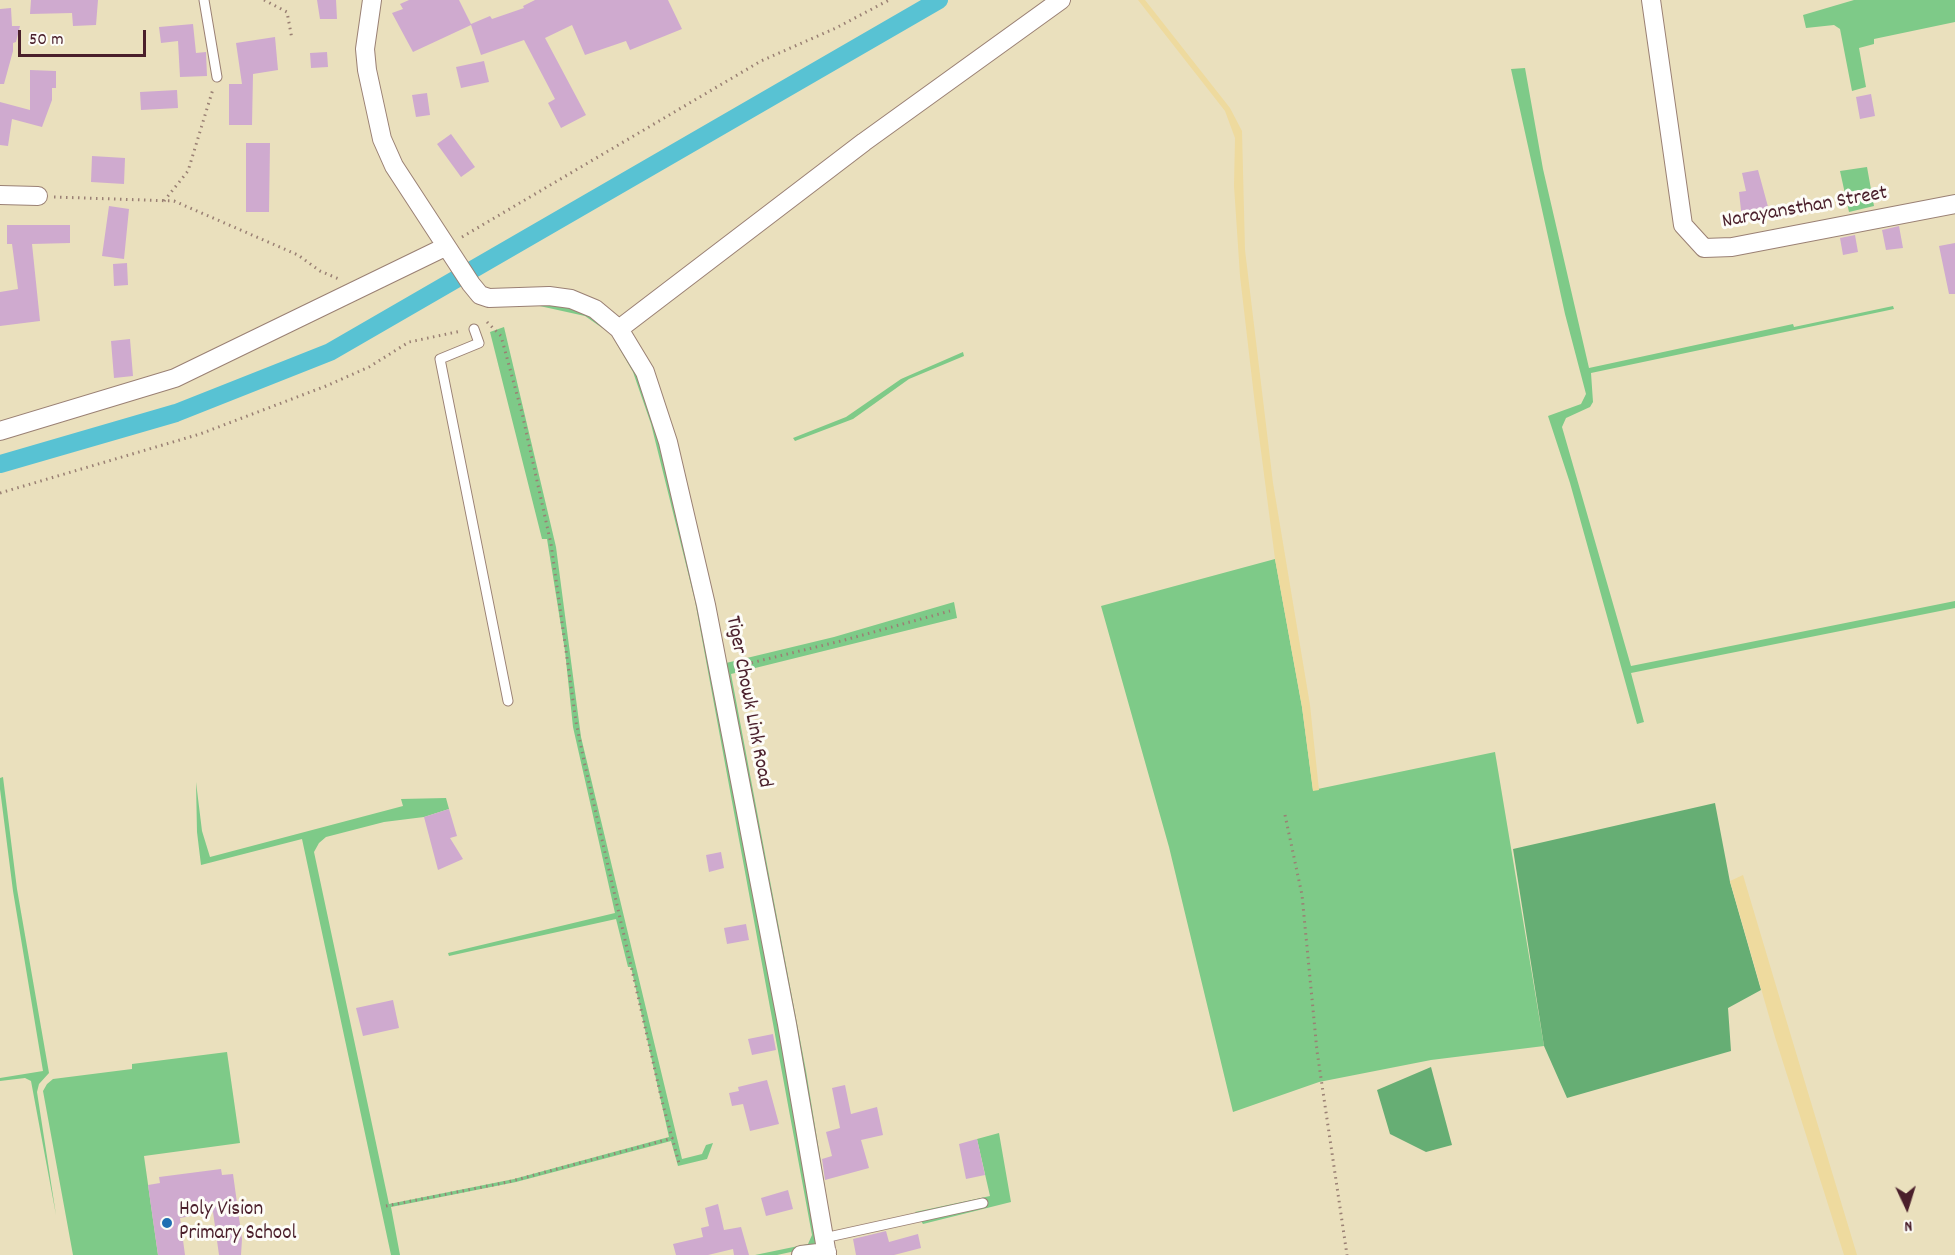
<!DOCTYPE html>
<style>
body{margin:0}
#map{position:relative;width:1955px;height:1255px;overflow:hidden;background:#eae0bd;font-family:Dekko,sans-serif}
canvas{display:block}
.north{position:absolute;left:1877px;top:1177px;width:60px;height:60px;-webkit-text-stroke:4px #fdfcf7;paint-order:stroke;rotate:176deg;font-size:16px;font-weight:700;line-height:24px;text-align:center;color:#4a1f2b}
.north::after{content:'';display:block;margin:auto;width:21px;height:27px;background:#4a1f2b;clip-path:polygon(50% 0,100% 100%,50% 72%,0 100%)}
.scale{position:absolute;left:18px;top:30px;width:128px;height:27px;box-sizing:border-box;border:3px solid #4a1f2b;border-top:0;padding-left:8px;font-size:18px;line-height:21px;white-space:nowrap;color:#4a1f2b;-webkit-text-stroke:4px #fdfcf7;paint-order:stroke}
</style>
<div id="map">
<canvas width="1955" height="1255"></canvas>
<div class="north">N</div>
<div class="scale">50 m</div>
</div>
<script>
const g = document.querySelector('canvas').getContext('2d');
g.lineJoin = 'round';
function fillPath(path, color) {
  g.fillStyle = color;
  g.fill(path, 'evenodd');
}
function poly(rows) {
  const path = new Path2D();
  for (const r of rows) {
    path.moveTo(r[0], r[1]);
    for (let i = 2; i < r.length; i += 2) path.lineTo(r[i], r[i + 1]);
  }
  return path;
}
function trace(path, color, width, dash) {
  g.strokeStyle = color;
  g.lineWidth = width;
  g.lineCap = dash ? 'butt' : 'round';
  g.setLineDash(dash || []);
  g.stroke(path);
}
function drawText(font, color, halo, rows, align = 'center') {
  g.font = font + ' Dekko,sans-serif';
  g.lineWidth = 6;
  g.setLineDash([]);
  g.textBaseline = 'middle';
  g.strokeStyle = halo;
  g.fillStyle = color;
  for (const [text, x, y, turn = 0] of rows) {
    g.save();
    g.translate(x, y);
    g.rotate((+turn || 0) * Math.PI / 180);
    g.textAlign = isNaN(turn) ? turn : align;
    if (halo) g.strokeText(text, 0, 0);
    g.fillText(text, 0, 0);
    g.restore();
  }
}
fillPath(poly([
 [1854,0,1955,0,1955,22,1874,39,1874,44,1859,48,1866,87,1852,91,1840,29,1834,25,1806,28,1803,15],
 [1525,68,1543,169,1589,368,1793,324,1794,327,1893,306,1894,309,1591,373,1593,402,1590,407,1566,418,1562,427,1631,666,1955,601,1955,608,1631,673,1644,722,1637,724,1570,483,1548,416,1581,404,1586,394,1565,314,1511,69],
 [1867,167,1874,206,1849,212,1840,171],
 [535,305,558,305,583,311,622,341,647,391,695,578,786,1054,817,1244,800,1250,777,1255,755,1255,808,1244,812,1235,695,601,651,424,633,372,611,334,585,316],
 [504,327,556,547,581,737,682,1159,702,1154,706,1145,713,1143,707,1159,678,1166,671,1141,516,1182,391,1207,400,1255,391,1255,302,839,201,865,197,832,196,782,202,831,210,857,403,806,401,799,446,798,449,809,424,817,384,822,326,837,319,843,314,852,389,1204,514,1179,669,1137,631,967,628,967,616,919,449,956,448,953,615,913,573,727,565,651,547,539,542,539,490,332],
 [963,352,964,356,909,379,853,419,795,441,793,438,846,417,901,379],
 [1275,559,1302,707,1313,790,1495,752,1544,1046,1431,1060,1319,1082,1233,1112,1169,847,1101,606],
 [954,602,957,618,731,674,806,1071,836,1255,834,1255,726,663,834,637],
 [3,777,17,889,49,1073,39,1084,37,1092,56,1215,31,1081,25,1078,0,1081,0,1078,43,1071,13,891,0,789,0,778],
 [227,1052,240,1143,144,1156,158,1255,73,1255,43,1091,47,1084,53,1079,132,1069,132,1064],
 [999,1133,1011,1202,923,1224,915,1212,990,1196,977,1139]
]), '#7eca88');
fillPath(poly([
 [1715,803,1730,882,1761,990,1728,1008,1731,1051,1567,1098,1544,1046,1513,849],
 [1431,1067,1452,1145,1426,1152,1390,1134,1377,1090]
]), '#66ae74');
fillPath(poly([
 [1138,0,1145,0,1230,108,1242,131,1245,250,1273,483,1310,705,1319,790,1313,791,1302,707,1275,559,1255,405,1240,276,1234,186,1235,138,1225,111],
 [1743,875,1791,1036,1857,1255,1844,1255,1775,1037,1730,881]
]), '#eeda9e');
trace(poly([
 [0,464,176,413,330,352,939,0]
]), '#58c2d3', 18);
fillPath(poly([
 [31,0,98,0,96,25,73,26,72,13,30,14],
 [317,0,336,0,337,19,320,19],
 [409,0,459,0,471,24,490,16,492,19,524,8,523,6,535,0,668,0,682,29,630,50,626,41,585,55,572,25,545,38,586,115,561,128,548,103,555,99,524,40,481,55,471,25,413,52,392,13,403,9,400,4],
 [11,8,12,26,20,26,16,42,13,43,13,51,4,84,0,84,0,9],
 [193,24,196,53,206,52,207,76,180,77,178,41,161,43,159,27],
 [275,37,278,70,253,74,252,125,229,125,229,84,242,84,236,43],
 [327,52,328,67,311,68,310,53],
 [484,61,489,82,461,88,456,67],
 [30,70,56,71,56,88,52,88,52,100,42,127,12,119,8,146,0,145,0,102,30,110],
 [177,90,178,108,141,110,140,92],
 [427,93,430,115,416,117,412,95],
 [1871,94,1875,116,1860,119,1856,97],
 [451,134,475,167,461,177,437,144],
 [246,143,270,143,269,212,246,212],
 [92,156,125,158,124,184,91,182],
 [1758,170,1770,214,1742,219,1739,192,1746,191,1742,173],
 [109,206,129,209,124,259,102,256],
 [7,225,70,225,70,243,32,244,40,321,0,326,0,292,18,289,12,244,7,244],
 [1899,226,1903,248,1886,250,1882,230],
 [1855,235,1858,252,1843,255,1840,238],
 [1955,243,1955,294,1949,294,1939,246],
 [127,263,128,285,114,286,113,264],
 [130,339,133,376,114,378,111,341],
 [449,809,457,836,450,838,463,859,438,870,424,817],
 [721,852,724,868,709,872,706,855],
 [746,924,749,940,727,944,724,928],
 [393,1000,399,1028,363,1036,356,1008],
 [773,1034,776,1050,752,1055,748,1039],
 [767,1080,779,1124,750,1131,743,1104,732,1106,729,1093,739,1091,738,1087],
 [845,1085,851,1114,877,1107,883,1135,861,1140,869,1168,825,1180,822,1159,832,1156,826,1132,840,1128,832,1088],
 [977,1139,985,1175,966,1179,959,1144],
 [221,1169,222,1175,233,1174,242,1239,241,1255,219,1255,213,1212,180,1218,185,1255,158,1255,148,1185,160,1183,159,1177],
 [788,1190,793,1209,766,1216,761,1198],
 [718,1204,724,1230,741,1227,749,1255,734,1255,733,1249,708,1255,676,1255,673,1244,703,1237,701,1228,709,1226,705,1208],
 [886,1231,889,1242,918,1234,921,1248,894,1255,856,1255,853,1239]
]), '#cfaacf');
const lane = poly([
 [204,0,217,77],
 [474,329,479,343,440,359,508,701],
 [824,1238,983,1203]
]);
const street = poly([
 [372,0,365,49,367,70,382,139,394,166,471,284,480,295,489,298,549,296,571,299,595,309,619,329,645,372,668,442,706,605,787,1024,827,1255],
 [1651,0,1683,225,1704,248,1732,247,1955,204],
 [0,195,38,196],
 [619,329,864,142,1061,0],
 [0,431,175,378,445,247],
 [801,1255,827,1252]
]);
trace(lane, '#9a8074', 11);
trace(street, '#9a8074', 20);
trace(poly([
 [264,0,287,12,292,39],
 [54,197,174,201,298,255,320,271,339,279],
 [164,201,188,171,213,89],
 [462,237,761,61,836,28,889,0],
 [487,322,501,336,522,413,551,544,576,722,584,761,662,1101,679,1163],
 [0,493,200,434,326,386,369,367,409,342,461,331],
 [734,667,841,641,950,611],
 [1285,815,1302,895,1317,1051,1347,1255],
 [386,1206,508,1182,673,1138]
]), '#9a8074', 3, [1.5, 4.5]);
trace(lane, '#fff', 9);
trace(street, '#fff', 18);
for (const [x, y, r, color] of [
 [167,1223,6,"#1f6fb2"]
]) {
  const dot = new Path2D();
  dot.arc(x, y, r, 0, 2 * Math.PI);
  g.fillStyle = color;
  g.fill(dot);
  trace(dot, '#fdfcf7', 2);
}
drawText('21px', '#4a1f2b', '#fdfcf7', [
 ["Narayansthan Street",1805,209,-10],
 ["Tiger Chowk Link Road",747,702,79]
]);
drawText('21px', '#4a1f2b', '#fdfcf7', [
 ["Holy Vision",179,1211],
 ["Primary School",179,1235]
], 'left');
</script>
